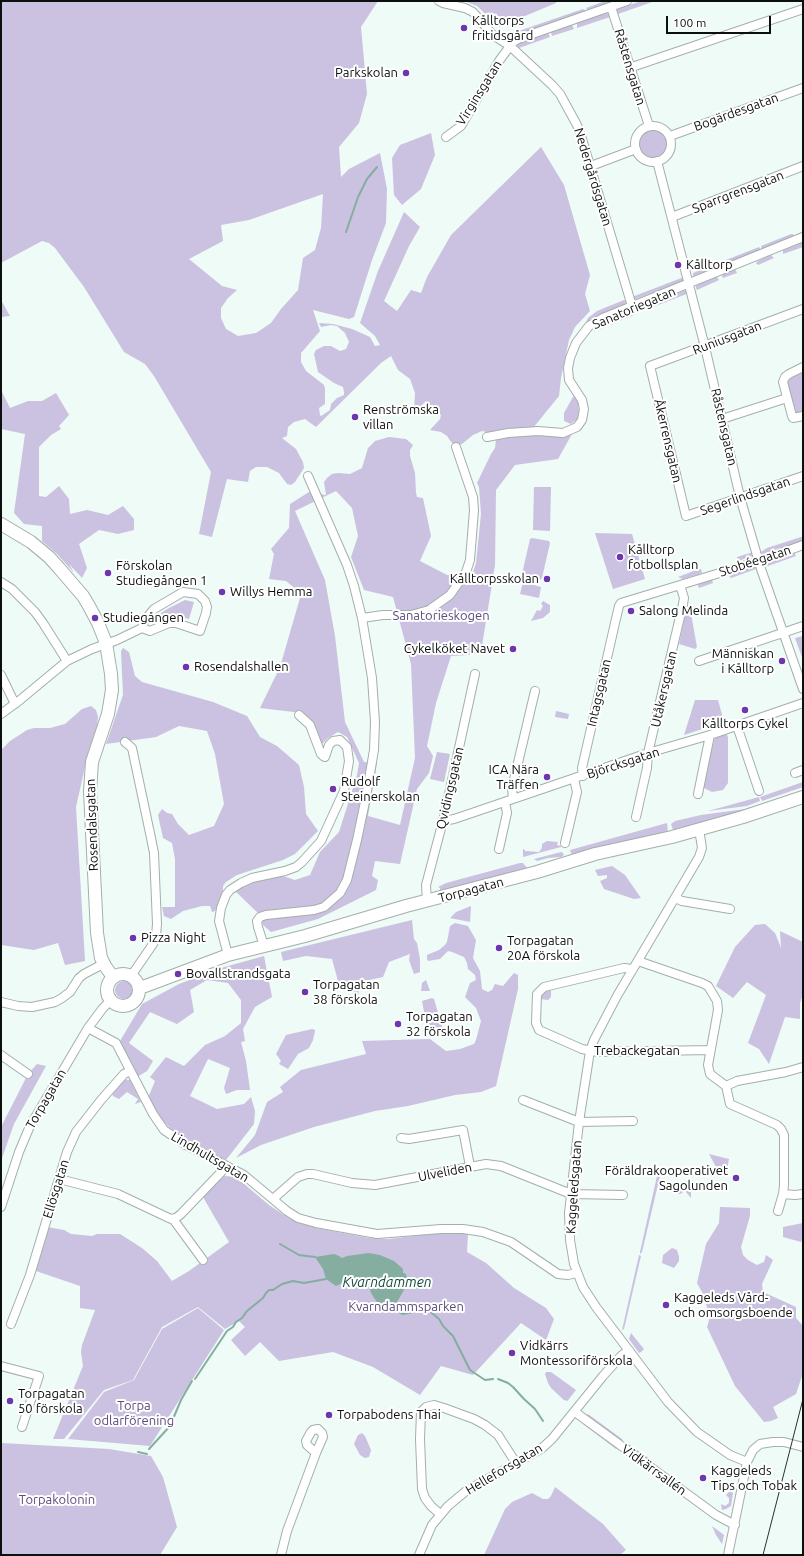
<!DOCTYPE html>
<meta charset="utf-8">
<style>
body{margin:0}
#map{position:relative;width:804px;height:1556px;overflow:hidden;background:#eefbf6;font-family:Ubuntu,sans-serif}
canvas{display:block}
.frame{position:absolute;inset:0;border:2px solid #0b0f0d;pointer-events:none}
.scale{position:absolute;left:666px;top:16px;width:105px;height:18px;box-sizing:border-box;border:2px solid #0b0f0d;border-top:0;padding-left:5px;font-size:12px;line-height:14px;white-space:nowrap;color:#0b0f0d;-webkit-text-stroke:3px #fff;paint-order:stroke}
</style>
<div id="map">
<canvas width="804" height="1556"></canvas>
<div class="frame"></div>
<div class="scale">100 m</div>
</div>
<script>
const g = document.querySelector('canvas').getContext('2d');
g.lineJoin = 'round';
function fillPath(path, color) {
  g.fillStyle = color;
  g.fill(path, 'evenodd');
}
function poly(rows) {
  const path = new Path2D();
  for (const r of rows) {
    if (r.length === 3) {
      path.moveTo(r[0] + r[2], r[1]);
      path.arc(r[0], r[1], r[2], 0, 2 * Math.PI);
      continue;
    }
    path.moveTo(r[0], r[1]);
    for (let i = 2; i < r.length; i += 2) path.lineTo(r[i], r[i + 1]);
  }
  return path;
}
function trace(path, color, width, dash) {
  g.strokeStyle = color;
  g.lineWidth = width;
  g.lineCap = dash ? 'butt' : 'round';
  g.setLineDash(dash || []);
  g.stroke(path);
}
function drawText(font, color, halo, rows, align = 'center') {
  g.font = font + ' Ubuntu,sans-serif';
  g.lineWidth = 4;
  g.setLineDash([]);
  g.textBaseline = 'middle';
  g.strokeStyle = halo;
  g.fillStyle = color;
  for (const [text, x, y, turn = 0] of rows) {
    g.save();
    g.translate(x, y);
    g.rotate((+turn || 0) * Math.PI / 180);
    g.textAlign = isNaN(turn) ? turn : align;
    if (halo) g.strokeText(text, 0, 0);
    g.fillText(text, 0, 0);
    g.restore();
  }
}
fillPath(poly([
 [1,1,378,1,361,27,367,94,359,123,339,147,341,177,349,169,380,153,387,189,386,223,372,260,354,317,349,319,313,310,320,331,301,353,301,362,306,371,324,385,325,389,325,404,319,408,320,415,321,416,330,410,331,404,337,398,344,395,344,392,343,387,334,383,318,372,314,354,316,350,324,346,331,346,340,351,346,349,349,342,345,333,337,326,331,325,321,327,319,323,333,324,352,329,370,337,375,346,380,345,375,336,360,323,378,271,404,212,420,227,409,246,384,301,397,311,411,290,421,293,427,277,451,235,541,147,564,185,590,275,585,294,590,311,575,327,569,340,561,378,559,396,533,428,539,434,572,434,558,459,515,465,496,490,495,565,481,652,468,655,451,656,436,703,427,746,433,756,429,773,417,789,400,864,375,861,372,876,378,880,376,890,318,919,271,932,263,925,259,914,235,891,256,881,277,874,295,880,310,875,320,852,339,832,357,775,359,763,347,737,338,732,328,738,320,746,302,713,260,708,280,667,300,598,297,590,286,581,269,579,274,554,271,549,289,528,290,504,309,492,326,495,324,482,327,478,332,474,338,473,350,474,362,468,368,448,375,441,389,437,406,439,413,445,410,450,410,456,415,473,416,493,417,497,423,498,431,536,420,561,447,575,472,575,476,563,481,514,479,487,477,483,491,454,495,448,496,440,491,433,482,431,473,435,462,444,456,446,451,442,447,436,441,432,430,430,440,419,441,415,426,401,416,411,414,411,415,393,410,379,398,370,391,356,381,363,316,427,305,419,294,422,288,427,287,436,282,438,296,449,303,462,304,468,295,482,291,485,287,484,279,473,267,467,256,467,250,471,248,482,227,479,212,537,199,534,211,472,154,376,145,364,124,352,84,287,55,248,49,243,42,241,1,263],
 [323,194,321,228,315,250,303,258,298,290,281,309,271,323,256,333,238,336,226,329,221,318,221,308,228,298,237,290,222,286,189,259,223,241,221,225,249,220],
 [336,491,352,508,358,536,351,557,364,590,393,597,411,664,415,758,400,825,368,816,377,763,364,762,345,722,335,636,325,580,295,511],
 [464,1,557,1,556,3,499,27,477,6],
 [605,1,609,1,611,3,588,11,586,8],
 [641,1,655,1,618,14,617,11,618,9],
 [583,9,587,11,507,39,510,34],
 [605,13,609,14,610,17,577,28,577,23],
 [572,25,574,29,552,36,551,32],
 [546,33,548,33,550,37,519,48,515,45],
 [652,144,15],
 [431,133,435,155,421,189,402,205,394,195,392,158,400,145],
 [791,234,793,234,794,236,762,250,761,246],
 [803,242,803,247,783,254,783,250],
 [759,247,761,250,728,263,726,260],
 [771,255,774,258,758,265,756,263,758,261],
 [725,260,726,264,693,276,693,273],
 [735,269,737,273,723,278,722,276,723,274],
 [684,277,685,280,633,300,632,297],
 [717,277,719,280,697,290,696,288,696,286,699,284],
 [689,289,689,293,648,309,645,308,645,306],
 [1,300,10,316,1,317],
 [624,300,626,301,625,304,622,306,602,314,587,323,586,322,588,318,597,311],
 [633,311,635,314,634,315,595,331,593,330,600,324],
 [803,371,803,413,799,414,794,411,787,384,790,377],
 [1,390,10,408,28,401,42,401,56,393,69,415,59,426,61,429,51,435,39,447,39,496,46,497,59,486,69,499,70,514,87,510,108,515,123,506,134,519,134,530,118,534,99,530,79,544,87,568,82,578,69,564,74,573,58,555,42,541,42,526,24,524,14,513,25,434,1,429],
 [574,395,578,400,579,414,577,419,571,424,564,421,564,413],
 [534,487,551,487,550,531,533,530],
 [595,533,632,534,645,579,613,589],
 [801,537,803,537,803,541,764,554,762,554,761,552,767,548],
 [532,538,549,541,550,543,542,578,540,580,523,576,522,574,530,539],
 [794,552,796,556,768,566,765,564,764,563],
 [750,553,752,553,752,556,738,561,737,557],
 [755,566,756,569,731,578,729,576,730,574],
 [699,569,701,569,702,573,683,579,678,577],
 [712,579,713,583,699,588,697,583],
 [523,582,541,587,539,598,520,594],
 [185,600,194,602,189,619,171,615,163,617,153,623,151,622,151,619,169,608],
 [543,601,550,605,550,612,543,618,531,621,537,610,540,611,543,606,541,604],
 [687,607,691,613,693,625,697,647,695,649,679,644],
 [803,636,803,660,795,638],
 [123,648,129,652,135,676,142,682,213,702,247,716,260,737,277,746,299,765,304,787,306,814,318,831,295,854,283,860,237,875,226,882,223,886,223,892,215,911,212,912,210,906,202,906,183,911,171,919,164,916,162,907,175,907,175,859,172,843,163,838,158,815,162,809,167,813,172,814,178,824,189,835,214,826,224,804,215,754,207,731,179,726,156,737,106,744,123,695,121,651],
 [695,700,718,700,724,722,684,735],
 [91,706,96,710,98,717,97,727,89,749,76,807,85,961,65,965,58,943,34,950,1,945,1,750,10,741,27,730,34,728,50,728,65,724,82,709],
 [556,711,569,714,568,719,555,717],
 [726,733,728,737,728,783,723,790,712,792,702,787,715,737],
 [437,752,450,754,444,782,430,779],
 [803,782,803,787,762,801,760,797],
 [803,791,803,793,751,809,673,830,671,824,675,821,701,815,745,809],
 [759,797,760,801,747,806,708,811],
 [667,823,668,832,572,855,570,850],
 [547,841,558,842,557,845,561,846,561,847,523,857,523,849,524,849,525,851,539,852,542,848,542,844],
 [561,852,563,853,564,855,561,857,548,858,537,861,534,859],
 [520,863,523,863,527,868,435,893,440,890,440,888,438,887,446,883],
 [612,866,625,875,641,898,634,899,604,889,600,881,607,878,607,875,598,876,595,870],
 [471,906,470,922,450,918,456,912],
 [412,920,414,939,417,943,420,959,420,972,414,974,409,960,410,954,389,962,383,977,360,982,358,996,353,992,342,990,340,988,332,959,306,956,283,961,281,952],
 [455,923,468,926,476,940,473,958,480,971,482,989,488,992,492,990,495,984,503,986,514,973,518,975,518,989,496,1086,481,1092,455,1095,408,1106,375,1111,314,1127,261,1145,236,1158,255,1135,267,1102,283,1092,280,1087,301,1070,366,1054,362,1041,430,1039,446,1051,460,1049,474,1044,476,1040,481,1021,476,1008,465,997,470,983,476,980,475,975,468,969,467,963,464,957,452,952,448,951,440,959,428,961,427,959,427,955,439,950,445,945,447,942,450,926],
 [765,924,775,933,781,948,780,931,803,942,803,994,800,1003,800,1019,785,1017,769,1064,759,1049,748,1043,766,995,747,982,733,998,716,986,735,947,755,925],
 [264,956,272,997,255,1007,243,1029,245,1041,241,1042,246,1061,250,1090,237,1090,226,1094,224,1088,230,1068,208,1059,190,1096,217,1109,244,1104,251,1097,255,1111,254,1124,226,1160,187,1142,160,1119,148,1098,155,1081,150,1077,166,1057,184,1066,205,1045,225,1036,241,1023,241,1000,228,983,207,980,190,990,194,1012,177,1024,150,1012,129,1043,153,1061,147,1071,137,1077,120,1041,142,1004,179,984,221,968],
 [426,980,430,991,421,991,422,983],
 [124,990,9],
 [551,989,551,997,548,1000,540,999,540,997,543,992],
 [432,998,434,999,444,1033,440,1036,429,1028,426,1022,422,1001],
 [312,1029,315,1030,315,1031,313,1040,309,1048,298,1054,288,1069,279,1064,281,1061,276,1054,286,1035],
 [37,1064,46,1066,14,1124,1,1161,1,1127,28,1074],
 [123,1079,130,1080,141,1102,135,1104,138,1099,127,1092,119,1099,113,1096,112,1093],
 [709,1154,729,1159,727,1170,716,1167],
 [224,1176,236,1177,269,1205,290,1219,316,1228,369,1238,388,1239,430,1234,468,1234,467,1252,486,1263,514,1288,546,1308,554,1319,546,1340,521,1323,473,1375,441,1366,420,1395,373,1367,333,1352,279,1361,260,1342,245,1356,231,1340,245,1327,239,1321,225,1329,198,1307,162,1327,133,1380,104,1390,64,1439,53,1439,83,1366,81,1352,82,1345,95,1310,80,1308,80,1286,33,1270,47,1227,64,1230,71,1234,92,1236,97,1234,120,1234,142,1248,157,1261,172,1281,189,1271,229,1242,203,1197],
 [657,1176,660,1176,642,1252,640,1254,640,1252],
 [686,1184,691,1188,691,1198,685,1191,680,1194,678,1194,679,1187],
 [720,1207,750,1208,750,1216,741,1247,743,1255,748,1260,757,1265,764,1262,766,1255,773,1260,762,1284,763,1292,796,1307,796,1318,803,1326,803,1373,796,1394,773,1407,778,1418,771,1421,764,1422,735,1386,707,1327,710,1317,703,1294,697,1283,706,1244,719,1223],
 [803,1223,803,1238,801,1242,783,1237,783,1227],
 [672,1248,677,1250,679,1257,679,1261,674,1268,662,1263,663,1255],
 [639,1255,641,1256,624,1329,622,1330],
 [198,1308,224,1330,150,1446,68,1439,104,1392,134,1380,162,1329],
 [631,1333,644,1349,641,1352,639,1353,629,1339],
 [546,1372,551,1372,576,1390,569,1399,567,1401,564,1400,551,1388,548,1383,545,1374],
 [588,1414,622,1439,623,1442,586,1416],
 [582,1421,618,1447,618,1448,616,1449,583,1424],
 [362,1433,365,1436,371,1450,369,1457,365,1458,360,1455,354,1444,358,1435],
 [1,1443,109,1449,151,1456,163,1477,177,1527,160,1555,1,1555],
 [627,1443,653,1461,653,1464,626,1444],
 [555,1487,603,1524,626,1550,620,1555,484,1555,505,1509,512,1502,532,1493,543,1499,548,1499,551,1496],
 [730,1491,733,1493,731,1506,726,1509,722,1510,721,1504,725,1506,729,1503,729,1498,726,1495],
 [712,1526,724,1535,722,1544,716,1535]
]), '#cbc1e1');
fillPath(poly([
 [369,1253,380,1255,394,1261,403,1269,403,1273,405,1273,408,1279,408,1283,393,1309,390,1311,387,1312,384,1308,380,1307,371,1293,368,1283,357,1278,347,1281,336,1286,326,1279,323,1269,315,1257,334,1254,339,1256,342,1258,347,1256]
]), '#86aea0');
trace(poly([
 [346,232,358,197,367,179,377,167],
 [280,1244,299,1255,315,1257],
 [399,1312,403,1314,427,1309,439,1319,443,1326,453,1336,470,1370,485,1380,493,1379],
 [195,1379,227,1331,233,1327,236,1322,242,1318,247,1311,263,1298,266,1293,269,1290,273,1290,282,1284,293,1281,304,1283,326,1279],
 [498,1379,508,1383,513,1387,524,1399,535,1409,543,1421],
 [149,1449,170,1426,181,1400,192,1381],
 [138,1452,147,1454]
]), '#86aea0', 2);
const street = poly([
 [439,1,443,3,465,8,473,12,493,35,510,46,552,85,560,94,577,125,582,139,632,306],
 [611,7,649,126],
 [629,68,803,9],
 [653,144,18],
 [670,136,803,88],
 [446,137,461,126,499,61,513,42,518,39,627,1],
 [657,161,705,347,740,497,761,569,803,689],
 [591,166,636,149],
 [672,217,803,166],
 [803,309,650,366,686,516,803,476],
 [803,367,789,374,785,377,783,382,792,416,793,418,803,416],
 [722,419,787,398],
 [487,437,508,433,538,431,563,433,577,427,582,420,584,409,582,400,569,380,568,368,570,358,576,343,589,326,603,318,803,237],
 [1,582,12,589,35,612,43,623,67,661],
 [362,618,383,615,411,615,429,610,450,595,466,572,470,560,474,510,473,497,456,447],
 [699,661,803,626],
 [1,675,15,704],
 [1,714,20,700,67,661,92,649,117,640,142,628,150,631,169,623,176,623,200,631,206,613,207,607,205,601,198,594,183,592,154,609,144,621,142,628],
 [737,726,759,791],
 [125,742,132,748,151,838,154,853,157,924,156,936,153,944,131,976],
 [795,773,803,770],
 [583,776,582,768,615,623,619,606,621,603,759,561,803,545],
 [698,794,710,735],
 [513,799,512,788,535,691],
 [636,817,647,768,648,753,683,604,684,598,680,585],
 [442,821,454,819,466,815,648,753,710,735,803,703],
 [699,829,702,848,699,857,617,996,594,1040,590,1051,579,1122,569,1213,570,1240,574,1264,583,1287,596,1307,668,1402,697,1432,730,1455,747,1462],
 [565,843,577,792,574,779],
 [499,849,507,813,505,802],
 [675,898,682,901,730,909],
 [427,901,426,885,444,817,475,674],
 [264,946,258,927,257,921,260,917,266,915,314,910,324,907,340,893,347,880,357,840,366,797,374,750,375,722,372,678,362,618,354,586,347,565,308,476],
 [228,955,219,921,221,908,226,895,230,890,241,883,252,878,285,871,296,867,302,862,321,841,344,791,349,761,347,747,340,740,333,741,329,745,325,757,323,756,321,754,310,725,299,715],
 [638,961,702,983,708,986,717,1001,718,1010,708,1065,710,1074,726,1086],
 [633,969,624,968,544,987,537,994,536,1023,539,1030,582,1049,598,1052,710,1050],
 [1,1002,18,1006,32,1007,55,1002,62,998,70,992,79,978,84,974,103,964],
 [88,1028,116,1043,153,1114,164,1130,186,1145,244,1175,287,1211,298,1218,316,1223,377,1234,441,1229,463,1229,483,1232,511,1242,558,1274,568,1275,576,1273],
 [1,1055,28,1074],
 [726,1086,730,1104,777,1125,781,1129,784,1135,784,1185,783,1194,778,1211],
 [726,1086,737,1081,786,1072,803,1067],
 [523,1100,579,1122,633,1121],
 [401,1138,409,1139,463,1130,470,1166],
 [59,1179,118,1194,171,1219,176,1218,181,1214,227,1166],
 [783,1194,795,1195,803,1194],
 [273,1199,298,1177,307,1174,313,1174,352,1183,375,1185,486,1164,501,1166,571,1194,623,1195],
 [1,1207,19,1152,30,1126,88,1028,103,1008,111,1000],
 [173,1219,203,1260],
 [11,1324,30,1275,67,1152,76,1132,101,1100,124,1074,130,1071],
 [1,1366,39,1376,22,1427],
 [575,1412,716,1515,735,1525],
 [440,1514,431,1506,425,1498,422,1489,420,1439,421,1412,426,1407,434,1405,444,1408,474,1419,485,1425,498,1435,516,1463],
 [281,1555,287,1531,316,1453,323,1437,322,1433,318,1429,313,1430,311,1432,306,1441,307,1445,316,1453],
 [419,1555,432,1525,448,1506,466,1491,541,1449,552,1439,603,1376,621,1356,629,1350],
 [728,1555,747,1462,753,1450,760,1444,773,1442,784,1442,803,1447]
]);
const secondary = poly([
 [1,524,31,542,49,557,59,568,83,596,89,606,98,623,106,643,111,674,112,690,108,714,92,762,90,791,97,933,101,958,105,966,113,977],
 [123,990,16],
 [140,988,228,955,305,936,406,906,537,872,595,854,672,837,743,817,803,797]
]);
trace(street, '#a3afab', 10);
trace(secondary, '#a3afab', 14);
trace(street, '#fff', 8);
trace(secondary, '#fff', 12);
trace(poly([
 [763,1555,803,1399]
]), '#2b312e', 1);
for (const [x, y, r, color] of [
 [464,28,4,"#6c36ac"],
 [406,73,4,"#6c36ac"],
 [678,265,4,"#6c36ac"],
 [355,417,4,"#6c36ac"],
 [620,557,4,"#6c36ac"],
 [108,573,4,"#6c36ac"],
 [547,579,4,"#6c36ac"],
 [222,592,4,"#6c36ac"],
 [631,611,4,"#6c36ac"],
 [95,618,4,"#6c36ac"],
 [513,649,4,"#6c36ac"],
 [782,661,4,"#6c36ac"],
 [186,667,4,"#6c36ac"],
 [745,710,4,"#6c36ac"],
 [547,777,4,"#6c36ac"],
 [333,789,4,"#6c36ac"],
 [133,938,4,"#6c36ac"],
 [499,948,4,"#6c36ac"],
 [178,974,4,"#6c36ac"],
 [305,992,4,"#6c36ac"],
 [398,1024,4,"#6c36ac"],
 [736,1178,4,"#6c36ac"],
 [666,1305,4,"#6c36ac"],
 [512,1353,4,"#6c36ac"],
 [10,1401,4,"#6c36ac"],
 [329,1415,4,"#6c36ac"],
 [703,1478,4,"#6c36ac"]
]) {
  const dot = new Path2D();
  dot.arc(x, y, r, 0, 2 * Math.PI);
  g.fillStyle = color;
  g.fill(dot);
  trace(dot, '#fff', 1.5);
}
drawText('13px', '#0b0f0d', '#fff', [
 ["Kålltorps",472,21],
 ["fritidsgård",472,36],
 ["Parkskolan",398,73,"right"],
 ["Kålltorp",686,265],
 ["Renströmska",363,410],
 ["villan",363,425],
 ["Kålltorp",628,550],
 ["fotbollsplan",628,565],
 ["Förskolan",116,566],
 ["Studiegången 1",116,581],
 ["Kålltorpsskolan",539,579,"right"],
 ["Willys Hemma",230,592],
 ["Salong Melinda",639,611],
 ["Studiegången",103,618],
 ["Cykelköket Navet",505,649,"right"],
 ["Människan",774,654,"right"],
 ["i Kålltorp",774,669,"right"],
 ["Rosendalshallen",194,667],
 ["Kålltorps Cykel",745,724,"center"],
 ["ICA Nära",539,770,"right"],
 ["Träffen",539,785,"right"],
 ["Rudolf",341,782],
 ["Steinerskolan",341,797],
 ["Pizza Night",141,938],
 ["Torpagatan",507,941],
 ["20A förskola",507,956],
 ["Bovallstrandsgata",186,974],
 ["Torpagatan",313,985],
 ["38 förskola",313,1000],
 ["Torpagatan",406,1017],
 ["32 förskola",406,1032],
 ["Föräldrakooperativet",728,1171,"right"],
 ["Sagolunden",728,1186,"right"],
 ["Kaggeleds Vård-",674,1298],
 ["och omsorgsboende",674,1313],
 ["Vidkärrs",520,1346],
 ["Montessoriförskola",520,1361],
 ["Torpagatan",18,1394],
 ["50 förskola",18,1409],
 ["Torpabodens Thai",337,1415],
 ["Kaggeleds",711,1471],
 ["Tips och Tobak",711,1486]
], 'left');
drawText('13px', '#0b0f0d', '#fff', [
 ["Råstensgatan",630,67,73],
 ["Virginsgatan",479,93,-58],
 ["Bogärdesgatan",736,112,-20],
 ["Nedergårdsgatan",593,177,73],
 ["Sparrgrensgatan",738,192,-21],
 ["Sanatoriegatan",634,308,-23],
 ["Runiusgatan",727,338,-21],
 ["Råstensgatan",724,427,77],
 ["Åkerrensgatan",668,441,77],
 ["Segerlindsgatan",745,496,-19],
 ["Stobéegatan",755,561,-18],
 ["Utåkersgatan",664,689,-77],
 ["Intagsgatan",599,693,-77],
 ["Björcksgatan",623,763,-18],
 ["Qvidingsgatan",450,788,-77],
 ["Rosendalsgatan",92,825,-92],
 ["Torpagatan",471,890,-15],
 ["Trebackegatan",637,1051],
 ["Torpagatan",46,1099,-60],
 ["Lindhultsgatan",210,1157,30],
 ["Ulveliden",445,1172,-11],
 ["Kaggeledsgatan",574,1187,-86],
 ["Ellösgatan",56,1189,-73],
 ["Helleforsgatan",504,1469,-31],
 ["Vidkärrsallén",654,1470,36]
]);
drawText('13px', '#5e4c7c', '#fff', [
 ["Sanatorieskogen",441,616],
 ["Kvarndammsparken",406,1307],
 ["Torpa",134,1406],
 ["odlarförening",134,1421],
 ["Torpakolonin",57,1500]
]);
drawText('italic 14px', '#11493a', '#fff', [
 ["Kvarndammen",387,1282]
]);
</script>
